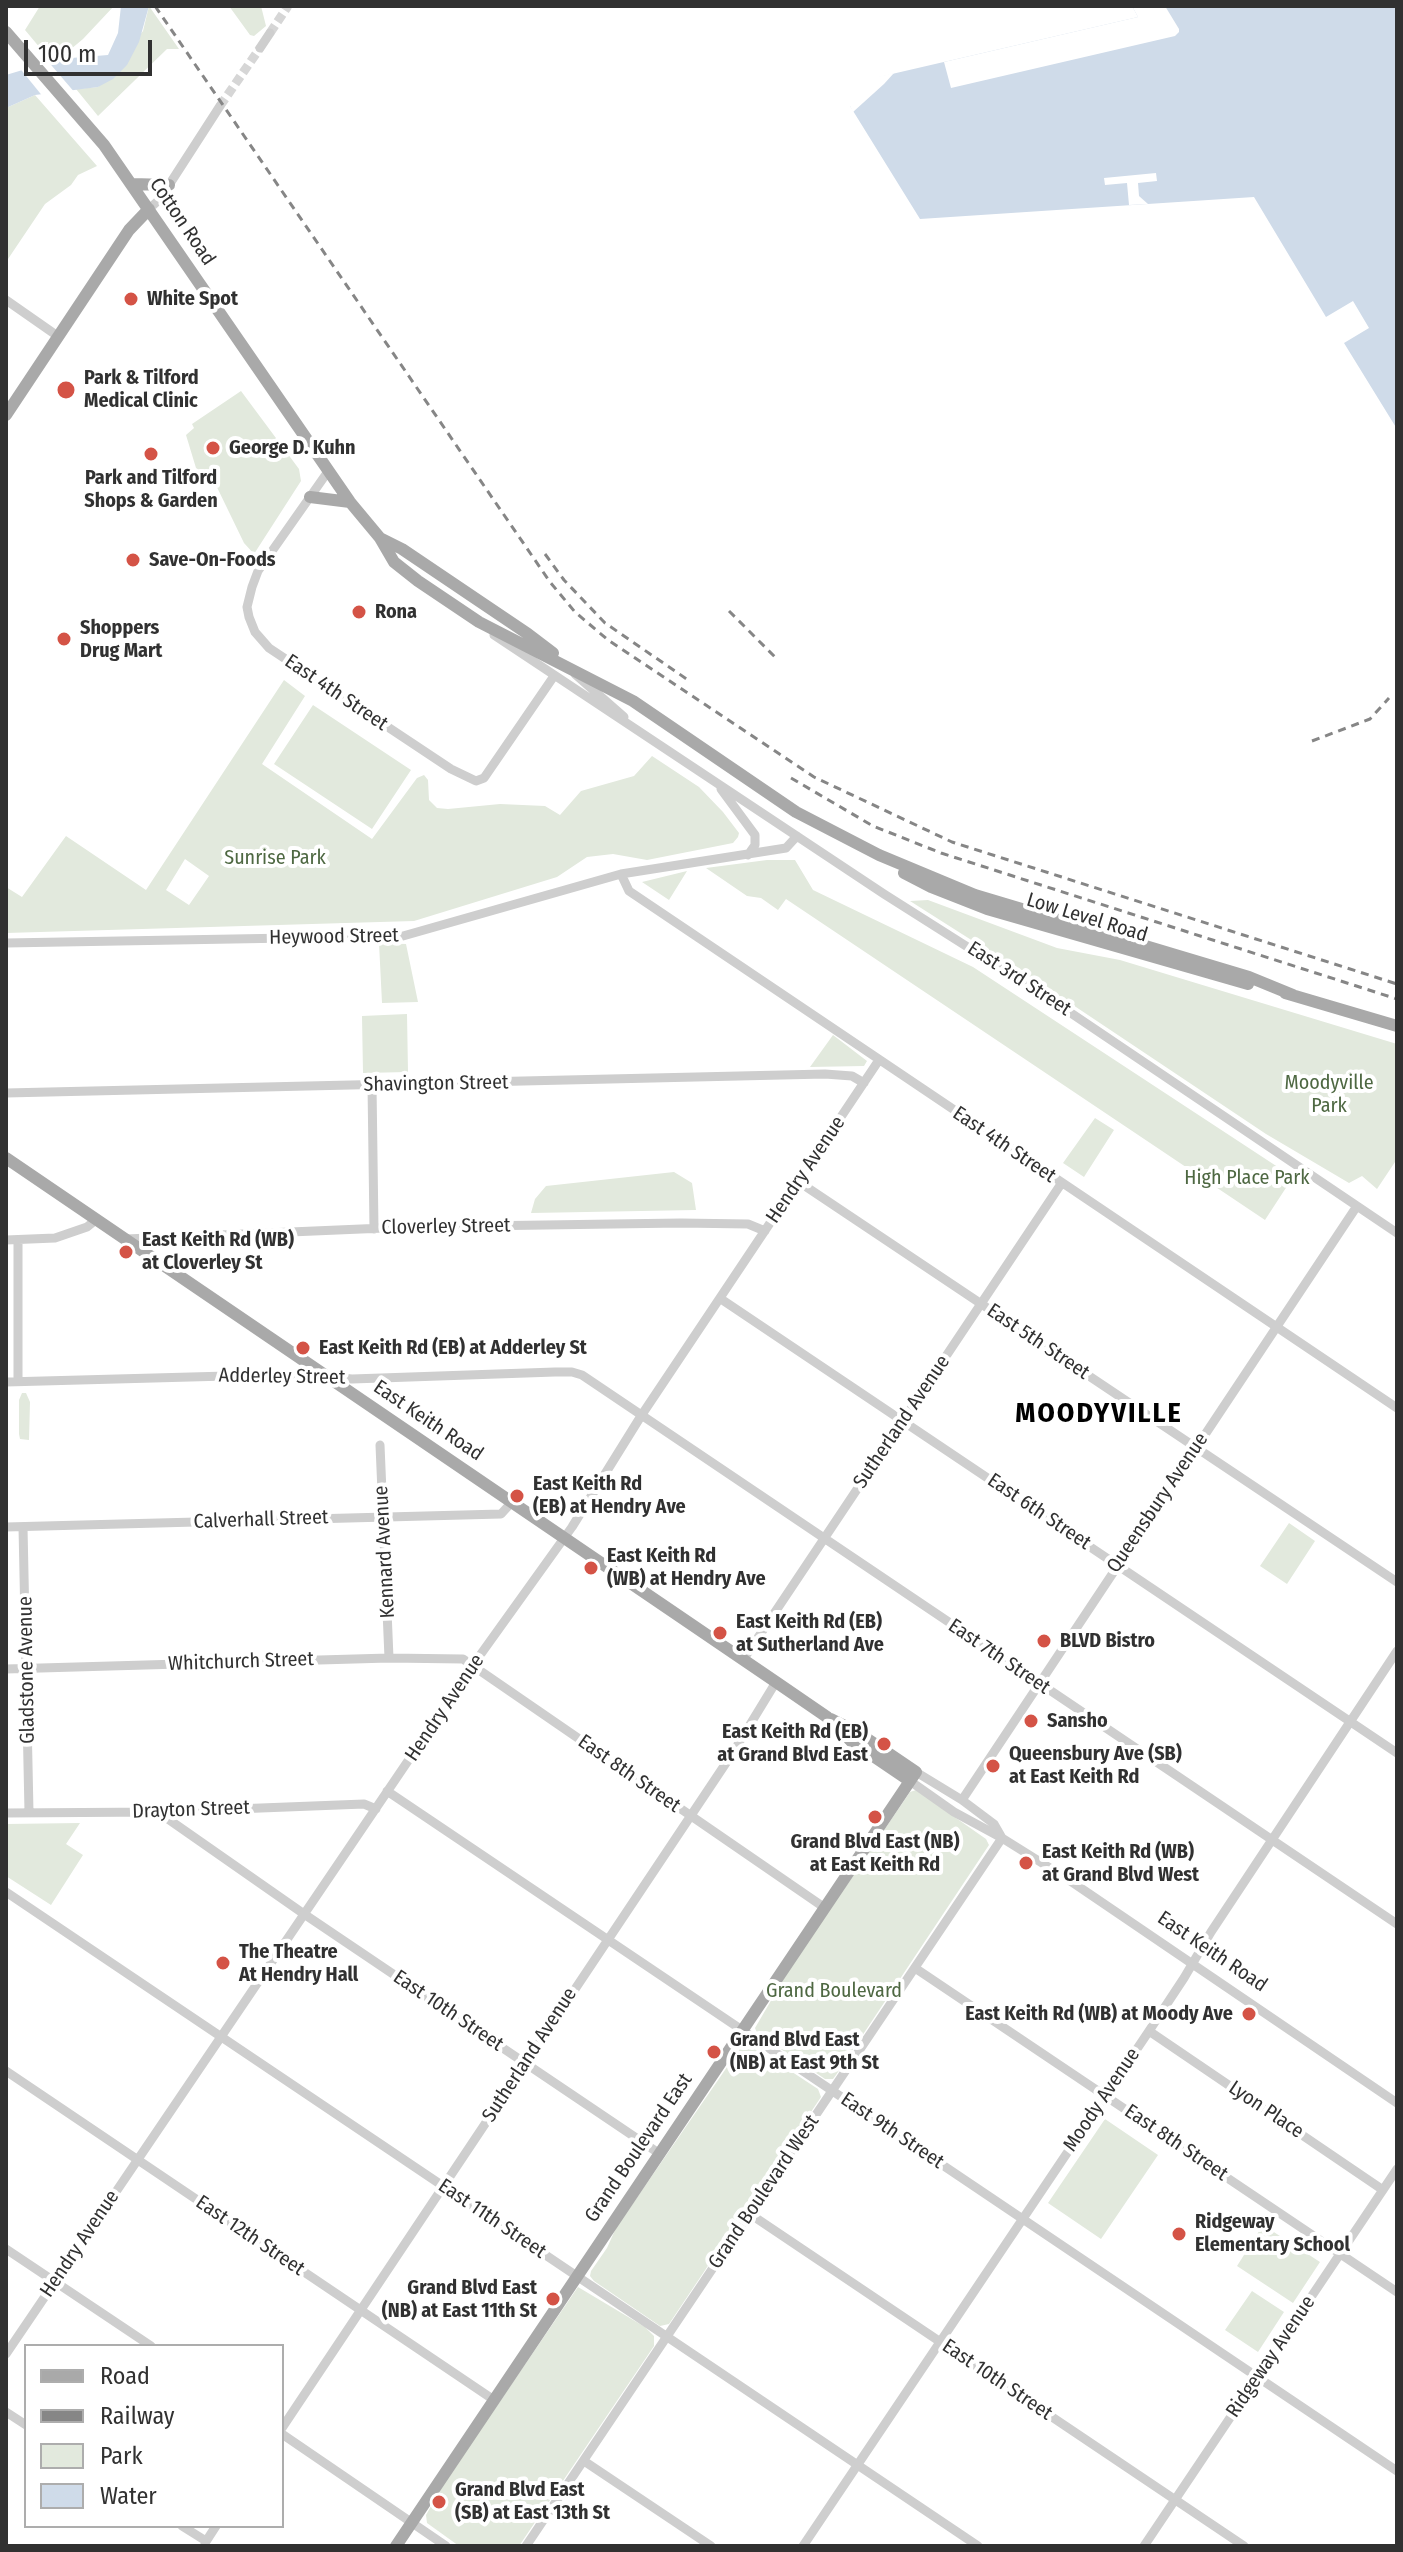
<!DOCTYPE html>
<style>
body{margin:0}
#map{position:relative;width:1403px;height:2552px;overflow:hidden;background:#fff;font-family:"Fira Sans Condensed",sans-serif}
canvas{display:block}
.frame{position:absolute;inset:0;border:8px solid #313131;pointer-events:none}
.legend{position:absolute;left:24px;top:2344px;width:260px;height:184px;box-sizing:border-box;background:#fff;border:2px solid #adadad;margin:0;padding:10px 14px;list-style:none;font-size:24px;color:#313131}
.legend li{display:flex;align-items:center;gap:16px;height:40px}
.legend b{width:40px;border:2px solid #adadad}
.scale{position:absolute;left:24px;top:40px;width:128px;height:36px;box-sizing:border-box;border:4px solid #313131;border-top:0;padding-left:10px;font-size:24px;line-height:28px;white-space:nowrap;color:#313131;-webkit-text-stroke:6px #fff;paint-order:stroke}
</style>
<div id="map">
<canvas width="1403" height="2552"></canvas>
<div class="frame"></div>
<ul class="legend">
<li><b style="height:10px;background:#a9a9a9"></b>Road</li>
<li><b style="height:10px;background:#868686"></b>Railway</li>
<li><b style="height:22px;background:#e2e9dd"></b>Park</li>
<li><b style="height:22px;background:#cfdbe9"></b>Water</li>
</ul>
<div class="scale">100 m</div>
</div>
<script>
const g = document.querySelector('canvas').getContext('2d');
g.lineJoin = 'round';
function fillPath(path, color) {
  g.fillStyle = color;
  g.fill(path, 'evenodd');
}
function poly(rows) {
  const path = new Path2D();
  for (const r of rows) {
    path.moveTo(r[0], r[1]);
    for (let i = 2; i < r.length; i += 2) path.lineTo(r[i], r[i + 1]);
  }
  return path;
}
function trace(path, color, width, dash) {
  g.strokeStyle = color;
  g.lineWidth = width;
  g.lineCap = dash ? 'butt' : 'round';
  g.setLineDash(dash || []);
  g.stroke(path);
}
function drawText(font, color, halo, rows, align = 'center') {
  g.font = font + ' "Fira Sans Condensed",sans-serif';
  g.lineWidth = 8;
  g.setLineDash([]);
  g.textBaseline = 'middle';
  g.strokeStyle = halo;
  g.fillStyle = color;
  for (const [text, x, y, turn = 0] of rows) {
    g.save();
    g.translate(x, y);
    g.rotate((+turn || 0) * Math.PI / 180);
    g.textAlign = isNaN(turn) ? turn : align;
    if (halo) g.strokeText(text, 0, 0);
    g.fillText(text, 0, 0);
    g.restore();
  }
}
fillPath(poly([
 [40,6,114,6,83,39,59,59,51,61,25,30],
 [149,6,179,49,167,49,98,116,76,89,98,87,143,31],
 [229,6,261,6,266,26,254,36,250,35],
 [35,95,97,166,78,175,71,185,45,204,6,262,6,108],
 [241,391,299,469,301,481,254,554,244,543,213,479,196,468,186,435,194,428,192,424],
 [284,680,305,696,262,764,372,839,417,778,424,775,428,780,429,800,437,808,448,809,500,804,545,806,560,815,581,791,634,776,652,756,699,787,723,812,739,833,738,837,733,843,647,860,613,854,587,857,557,877,414,921,6,933,6,887,22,897,66,836,146,890],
 [185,859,209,876,189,905,166,890],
 [313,705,411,770,372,829,274,764],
 [767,860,795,860,813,890,973,967,1293,1177,1265,1220,786,899,778,910,761,898,747,896,706,868],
 [687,871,669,900,642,882],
 [928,900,1057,948,1120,960,1397,1044,1397,1159,1377,1189,1362,1176,1349,1183,1266,1134,1061,997,910,901],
 [379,943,406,944,418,1002,382,1003],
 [407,1014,408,1072,363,1073,362,1016],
 [833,1035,867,1061,864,1066,810,1067],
 [1095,1118,1114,1130,1084,1177,1063,1163],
 [674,1172,692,1183,696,1210,531,1213,535,1199,546,1186],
 [22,1393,26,1393,30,1402,29,1440,20,1439,19,1434,19,1400],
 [1289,1523,1315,1541,1287,1584,1260,1566],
 [916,1790,986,1839,989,1845,836,2075,833,2079,825,2079,757,2033,755,2028,790,1968,910,1792],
 [80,1823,66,1844,83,1855,51,1905,6,1876,6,1824],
 [745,2041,818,2089,821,2097,669,2324,660,2326,594,2281,590,2276,591,2271,607,2248,616,2228],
 [1105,2119,1158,2155,1101,2239,1048,2203],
 [1263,2225,1320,2262,1293,2303,1237,2266],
 [578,2287,645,2327,654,2336,654,2346,519,2546,459,2546,427,2523,426,2515,444,2483],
 [1252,2291,1284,2312,1258,2352,1225,2330]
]), '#e2e9dd');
fillPath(poly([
 [121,6,149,6,139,42,127,65,113,79,98,87,35,95,6,108,6,75,59,59,108,55,118,33],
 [1132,6,1397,6,1397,429,1344,343,1369,328,1353,301,1326,317,1254,197,920,219,850,106,879,77,1138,17]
]), '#cfdbe9');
fillPath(poly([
 [1132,6,1165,6,1179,29,1179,32,1175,36,951,88,944,62,1138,17],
 [46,59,76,94,44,98,18,66],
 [894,73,884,84,853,112,848,102,872,78],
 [1156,173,1157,181,1138,183,1139,196,1148,204,1129,205,1127,183,1105,185,1104,178]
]), '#fff');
trace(poly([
 [270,33,288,6],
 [220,106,260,48]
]), '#d6d6d6', 9, [9, 4.5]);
trace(poly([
 [260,48,270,33],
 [149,209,160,199,220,106],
 [6,300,59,337],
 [329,470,258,571,252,587,247,607,249,617,255,632,269,648,451,769,476,781,484,778,554,676],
 [494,635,884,894,1059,1005,1397,1233],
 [575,674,624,717],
 [721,789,755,835,755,845,748,855],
 [621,874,629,891,1397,1408],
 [6,943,403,936,621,874,786,848,797,836],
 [372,1085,374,1229],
 [6,1093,825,1074,852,1076,864,1083],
 [799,1182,1397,1582],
 [126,1239,408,1227,681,1223,748,1224,765,1231],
 [6,1240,55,1238,87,1227,97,1219],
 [18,1240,18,1381],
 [721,1299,1397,1753],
 [6,1382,301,1374,352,1379,555,1372,572,1372,582,1375,1397,1924],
 [380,1445,389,1658],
 [6,1527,501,1514,512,1502],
 [23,1527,29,1812],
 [743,1660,1061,1184],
 [6,1669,389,1658,463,1659,825,1908],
 [916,1772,962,1800,994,1824,1002,1838],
 [910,1781,954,1812,1002,1838,1066,1878,1397,2103],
 [387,1791,1397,2471],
 [962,1800,1357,1206],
 [158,1812,304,1914,660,2154],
 [6,1813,158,1812,364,1804,376,1809],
 [6,1892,978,2546],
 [915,1968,1397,2292],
 [1149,2031,1383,2190],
 [6,2071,494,2400],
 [750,2214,1244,2546],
 [6,2249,151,2346],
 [6,2354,473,1665,572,1527,641,1416,879,1060],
 [6,2412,26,2425],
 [282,2428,732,1754,776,1682],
 [282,2434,446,2546],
 [584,2461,711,2546],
 [182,2526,206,2541],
 [205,2543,216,2526],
 [526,2546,1002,1838],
 [803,2546,1149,2031,1184,1978,1211,1932,1397,1651],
 [1144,2546,1397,2169]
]), '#cecece', 9);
trace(poly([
 [6,32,104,145,350,502,380,538,394,562,418,581,479,622,633,701,796,812,879,855,975,895,1249,977,1293,995],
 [132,184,169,185],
 [6,415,129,230,149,209],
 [310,497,350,502],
 [380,538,402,549,528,634,553,653],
 [904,873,931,887,987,909,1248,984],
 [1285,993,1397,1026],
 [6,1158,776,1682,827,1717,851,1741,910,1781],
 [396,2546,916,1772,857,1732,831,1719]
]), '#a9a9a9', 12);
trace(poly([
 [155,6,550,582,575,612,608,640,814,777,952,842,1397,984],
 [545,554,564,580,605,623,691,682],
 [729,611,775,657],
 [1312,741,1370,719,1389,698],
 [791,778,873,826,941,853,1397,999]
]), '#868686', 3, [8, 6]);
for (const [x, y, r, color] of [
 [131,299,8,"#d45346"],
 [66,390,10,"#d45346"],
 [213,448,8,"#d45346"],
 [151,454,8,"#d45346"],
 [133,560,8,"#d45346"],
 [359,612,8,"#d45346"],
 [64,639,8,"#d45346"],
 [126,1252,8,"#d45346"],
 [303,1348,8,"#d45346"],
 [517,1496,8,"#d45346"],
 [591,1568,8,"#d45346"],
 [720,1633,8,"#d45346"],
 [1044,1641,8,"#d45346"],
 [1031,1721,8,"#d45346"],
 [884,1744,8,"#d45346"],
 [993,1766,8,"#d45346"],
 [875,1817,8,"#d45346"],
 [1026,1863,8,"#d45346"],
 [223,1963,8,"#d45346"],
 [1249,2014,8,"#d45346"],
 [714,2052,8,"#d45346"],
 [1179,2234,8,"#d45346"],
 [553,2299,8,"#d45346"],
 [439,2502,8,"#d45346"]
]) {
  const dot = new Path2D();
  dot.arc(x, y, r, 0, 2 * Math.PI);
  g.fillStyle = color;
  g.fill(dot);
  trace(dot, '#fff', 3);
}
drawText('20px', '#313131', '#fff', [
 ["Cotton Road",182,222,56],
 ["East 4th Street",336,693,34],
 ["Low Level Road",1087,918,17],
 ["Heywood Street",334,937,-1],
 ["East 3rd Street",1019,979,33],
 ["Shavington Street",436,1084,-1],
 ["East 4th Street",1004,1145,34],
 ["Hendry Avenue",806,1170,-56],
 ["Cloverley Street",446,1227,-1],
 ["East 5th Street",1038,1342,34],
 ["Adderley Street",282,1377,1],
 ["East Keith Road",428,1421,34],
 ["Sutherland Avenue",902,1422,-56],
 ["Queensbury Avenue",1158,1503,-56],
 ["East 6th Street",1039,1512,34],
 ["Calverhall Street",261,1520,-2],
 ["Kennard Avenue",385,1552,-93],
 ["East 7th Street",999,1657,34],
 ["Whitchurch Street",241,1662,-2],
 ["Gladstone Avenue",27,1670,-91],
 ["Hendry Avenue",445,1708,-56],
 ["East 8th Street",629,1774,35],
 ["Drayton Street",191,1810,-2],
 ["East Keith Road",1212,1952,34],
 ["East 10th Street",448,2011,34],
 ["Sutherland Avenue",530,2055,-57],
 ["Moody Avenue",1102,2100,-56],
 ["Lyon Place",1266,2110,34],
 ["East 9th Street",892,2131,34],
 ["East 8th Street",1176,2143,34],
 ["Grand Boulevard East",639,2148,-56],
 ["Grand Boulevard West",764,2192,-56],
 ["East 11th Street",492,2219,34],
 ["East 12th Street",250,2236,34],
 ["Hendry Avenue",80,2244,-56],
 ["Ridgeway Avenue",1271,2357,-56],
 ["East 10th Street",997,2380,34]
]);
drawText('bold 20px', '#313131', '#fff', [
 ["White Spot",147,299],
 ["Park & Tilford",84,378],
 ["Medical Clinic",84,401],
 ["George D. Kuhn",229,448],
 ["Park and Tilford",151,478,"center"],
 ["Shops & Garden",151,501,"center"],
 ["Save-On-Foods",149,560],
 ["Rona",375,612],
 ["Shoppers",80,628],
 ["Drug Mart",80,651],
 ["East Keith Rd (WB)",142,1240],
 ["at Cloverley St",142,1263],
 ["East Keith Rd (EB) at Adderley St",319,1348],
 ["East Keith Rd",533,1484],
 ["(EB) at Hendry Ave",533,1507],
 ["East Keith Rd",607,1556],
 ["(WB) at Hendry Ave",607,1579],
 ["East Keith Rd (EB)",736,1622],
 ["at Sutherland Ave",736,1645],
 ["BLVD Bistro",1060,1641],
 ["Sansho",1047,1721],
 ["East Keith Rd (EB)",868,1732,"right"],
 ["at Grand Blvd East",868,1755,"right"],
 ["Queensbury Ave (SB)",1009,1754],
 ["at East Keith Rd",1009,1777],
 ["Grand Blvd East (NB)",875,1842,"center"],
 ["at East Keith Rd",875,1865,"center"],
 ["East Keith Rd (WB)",1042,1852],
 ["at Grand Blvd West",1042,1875],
 ["The Theatre",239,1952],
 ["At Hendry Hall",239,1975],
 ["East Keith Rd (WB) at Moody Ave",1233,2014,"right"],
 ["Grand Blvd East",730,2040],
 ["(NB) at East 9th St",730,2063],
 ["Ridgeway",1195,2222],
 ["Elementary School",1195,2245],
 ["Grand Blvd East",537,2288,"right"],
 ["(NB) at East 11th St",537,2311,"right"],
 ["Grand Blvd East",455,2490],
 ["(SB) at East 13th St",455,2513]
], 'left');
drawText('20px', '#4e6842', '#fff', [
 ["Sunrise Park",275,858],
 ["Moodyville",1329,1083],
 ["Park",1329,1106],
 ["High Place Park",1247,1178],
 ["Grand Boulevard",834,1991]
]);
g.letterSpacing = '2px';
drawText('bold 28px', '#000', '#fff', [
 ["MOODYVILLE",1099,1414]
]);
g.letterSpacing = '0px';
</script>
